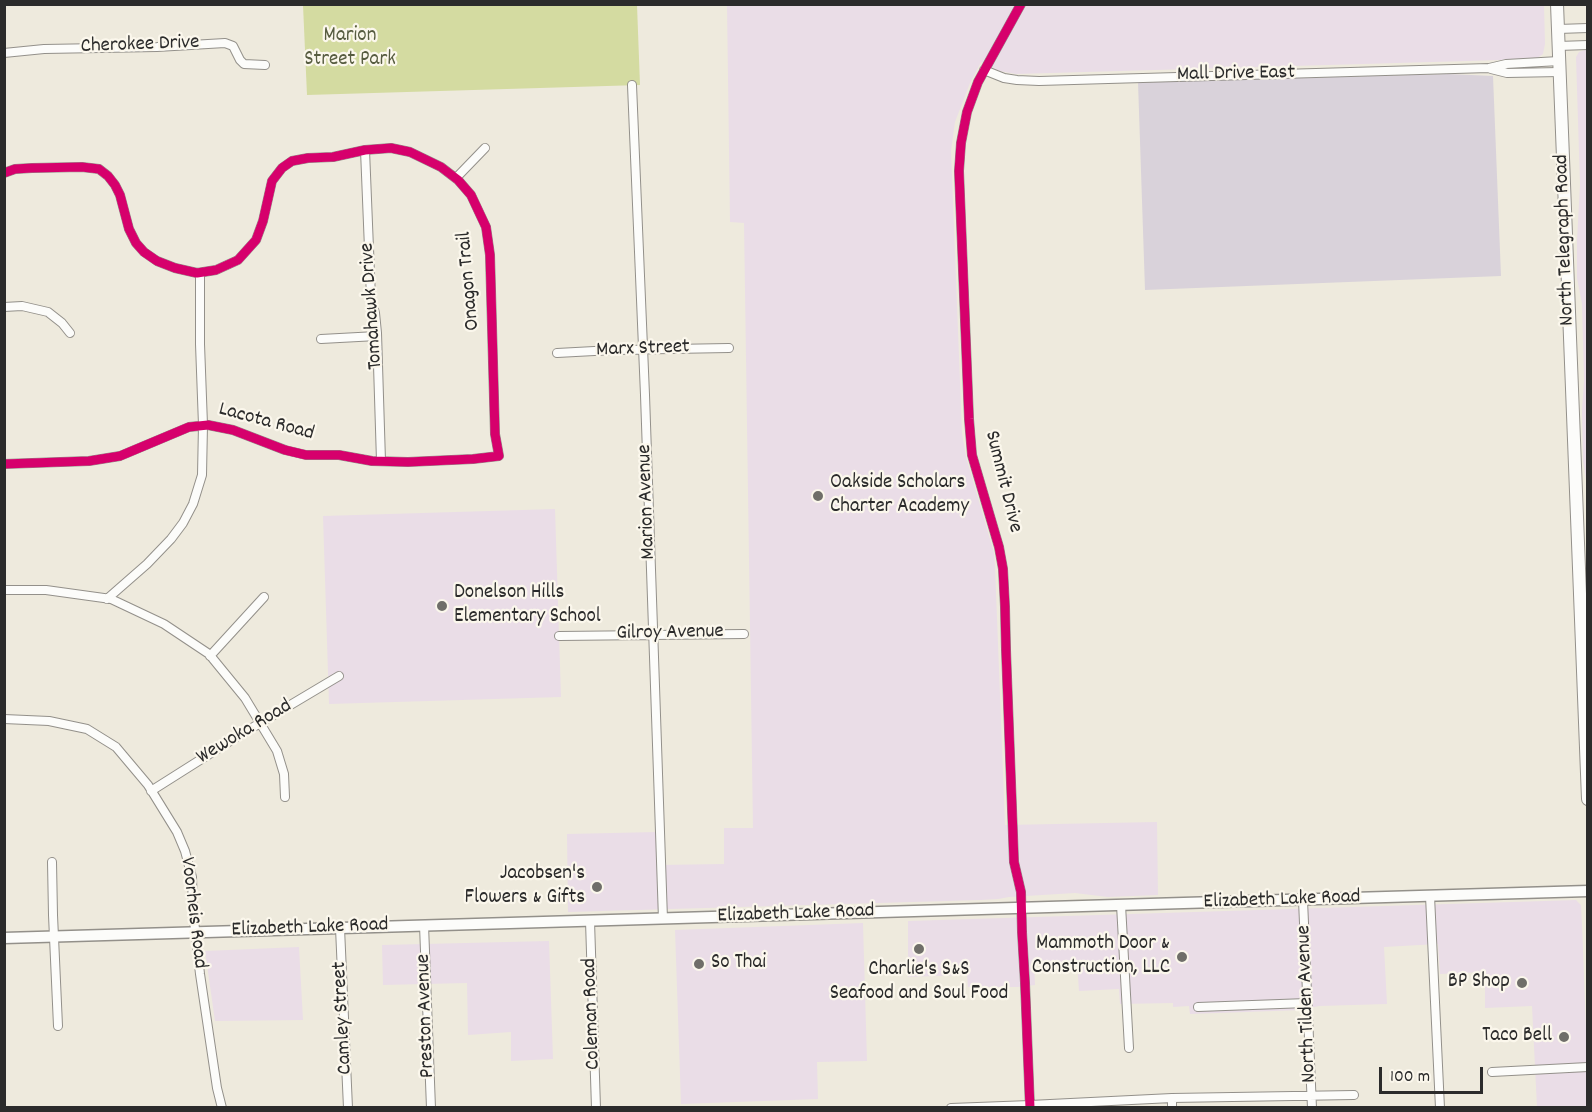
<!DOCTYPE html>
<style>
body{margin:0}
#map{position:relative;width:1592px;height:1112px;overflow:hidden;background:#eeeadd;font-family:Dekko,sans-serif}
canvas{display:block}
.frame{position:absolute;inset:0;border:6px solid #2b2b2b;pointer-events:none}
.scale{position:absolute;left:1379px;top:1067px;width:104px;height:27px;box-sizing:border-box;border:3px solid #2b2b2b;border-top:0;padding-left:8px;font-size:18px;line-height:21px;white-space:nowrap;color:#2b2b2b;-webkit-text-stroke:4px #fbf7ec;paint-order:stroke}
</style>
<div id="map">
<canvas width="1592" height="1112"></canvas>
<div class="frame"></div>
<div class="scale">100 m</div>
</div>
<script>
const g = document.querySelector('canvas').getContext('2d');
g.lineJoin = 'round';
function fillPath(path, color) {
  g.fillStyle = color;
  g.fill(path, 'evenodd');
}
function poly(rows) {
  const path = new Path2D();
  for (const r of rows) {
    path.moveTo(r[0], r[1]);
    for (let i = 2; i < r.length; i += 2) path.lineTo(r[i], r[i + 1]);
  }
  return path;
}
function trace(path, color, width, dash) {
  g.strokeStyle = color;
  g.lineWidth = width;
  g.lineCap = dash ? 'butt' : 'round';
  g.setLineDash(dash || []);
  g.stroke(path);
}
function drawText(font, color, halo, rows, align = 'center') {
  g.font = font + ' Dekko,sans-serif';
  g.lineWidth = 4.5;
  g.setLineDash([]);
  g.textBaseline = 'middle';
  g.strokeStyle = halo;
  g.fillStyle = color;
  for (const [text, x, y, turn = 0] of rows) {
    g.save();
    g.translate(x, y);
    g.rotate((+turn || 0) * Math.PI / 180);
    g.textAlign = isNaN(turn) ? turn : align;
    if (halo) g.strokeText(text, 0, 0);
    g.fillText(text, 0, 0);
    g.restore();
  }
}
fillPath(poly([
 [727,5,1544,5,1545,44,1543,54,1536,59,1016,74,999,71,981,62,970,83,955,122,951,151,962,433,966,457,994,553,995,566,1005,825,1157,822,1158,895,1108,897,1075,893,1009,897,998,899,981,900,568,912,567,834,657,832,658,865,724,864,724,828,753,828,744,223,730,222],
 [1587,49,1588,49,1587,486,1583,461,1582,411,1584,380,1582,304,1577,278,1577,241,1580,184,1576,57,1579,52],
 [555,509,561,697,329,704,323,516],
 [1576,900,1581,905,1582,925,1587,1055,1587,1107,1537,1107,1532,1006,1485,1008,1485,972,1440,974,1438,944,1384,947,1387,1004,1319,1006,1301,1010,1190,1014,1189,1006,1173,1007,1173,1003,1120,1004,1119,989,1079,991,1077,962,1034,962,1035,985,1017,987,968,987,967,975,908,977,908,921],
 [863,923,867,1061,817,1062,818,1099,681,1104,675,930],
 [549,941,553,1059,511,1061,511,1032,468,1035,467,983,383,985,382,945],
 [299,947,303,1020,215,1021,205,951]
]), '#eadde7');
fillPath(poly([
 [1449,74,1493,76,1501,276,1145,290,1138,82]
]), '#d9d2da');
fillPath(poly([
 [303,5,637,5,640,85,307,95]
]), '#d4dba1');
const minor = poly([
 [1021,4,978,82,967,112,961,143,959,171,969,419,972,455,999,547,1003,569,1005,607,1006,650,1014,862,1021,892,1022,932,1025,983,1030,1108],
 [1558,29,1588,28],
 [1558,46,1588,45],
 [4,53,44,49,157,47,225,43,233,46,240,60,244,64,265,65],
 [1491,69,1507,73,1560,72],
 [984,70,1004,78,1017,80,1039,81,1489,68,1506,64,1559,61],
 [632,85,645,395,663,919],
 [365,150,371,298,375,313,377,333,381,461],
 [4,173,15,169,32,168,82,167,99,169,108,176,115,185,120,195,129,229,136,243,144,252,157,261,175,268,197,273,216,270,238,260,256,240,263,221,272,181,282,168,292,161,308,158,333,157,365,150,391,148,410,152,441,167,458,180,471,195,486,227,490,255,495,434,499,456,473,459,408,462,372,461,339,455,306,455,285,450,233,430,208,425,189,427,120,456,89,461,4,464],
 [456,178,485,148],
 [4,307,22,306,48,312,62,323,70,333],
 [321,339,377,336],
 [557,353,613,350,729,348],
 [4,590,46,590,111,599,164,624,209,654,245,698,277,751,284,774,285,797],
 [107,599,147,564,171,539,183,523,193,504,202,475,203,425,200,344,200,273],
 [559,636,744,634],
 [210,656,264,597],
 [4,719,49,721,87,729,116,747,148,785,177,832,185,851,192,877,193,911,200,974,217,1088,222,1108],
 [151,791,230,741,339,676],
 [52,862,53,915,58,1026],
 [1430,896,1440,1108],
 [1303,900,1312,1108],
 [1121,905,1129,1048],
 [590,921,596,1108],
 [424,925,431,1108],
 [340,928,348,1108],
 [1198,1007,1307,1003],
 [1492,1072,1588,1067],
 [1172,1098,1172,1108],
 [951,1108,1030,1105,1172,1098,1354,1095]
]);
const secondary = poly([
 [4,938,1588,891]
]);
const primary = poly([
 [1557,4,1588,799]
]);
trace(minor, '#93908a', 10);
trace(secondary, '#93908a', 13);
trace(primary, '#93908a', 14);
trace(minor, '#fcfcfa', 8);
trace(secondary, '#fcfcfa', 10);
trace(primary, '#fcfcfa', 12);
trace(poly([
 [1021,4,978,82,967,112,961,143,959,171,969,419,972,455,999,547,1003,569,1005,607,1006,650,1014,862,1021,892,1022,932,1025,983,1030,1108],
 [4,173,15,169,32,168,82,167,99,169,108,176,115,185,120,195,129,229,136,243,144,252,157,261,175,268,197,273,216,270,238,260,256,240,263,221,272,181,282,168,292,161,308,158,333,157,365,150,391,148,410,152,441,167,458,180,471,195,486,227,490,255,495,434,499,456,473,459,408,462,372,461,339,455,306,455,285,450,233,430,208,425,189,427,120,456,89,461,4,464]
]), '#d6006c', 9);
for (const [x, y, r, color] of [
 [818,496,6,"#6f6e69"],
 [442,606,6,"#6f6e69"],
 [597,887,6,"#6f6e69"],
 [919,949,6,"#6f6e69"],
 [1182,957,6,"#6f6e69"],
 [699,964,6,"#6f6e69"],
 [1522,983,6,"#6f6e69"],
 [1564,1037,6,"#6f6e69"]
]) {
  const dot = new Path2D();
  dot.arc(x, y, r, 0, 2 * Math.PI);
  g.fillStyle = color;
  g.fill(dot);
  trace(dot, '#fbf7ec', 2);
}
drawText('21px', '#575c40', '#fbf7ec', [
 ["Marion",350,37],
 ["Street Park",350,61]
]);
drawText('21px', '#2b2b2b', '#fbf7ec', [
 ["Cherokee Drive",140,46,-2],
 ["Mall Drive East",1236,75,-1],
 ["North Telegraph Road",1566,240,-92],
 ["Onagon Trail",470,281,-95],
 ["Tomahawk Drive",373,306,-94],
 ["Marx Street",643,350,-2],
 ["Lacota Road",266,423,15],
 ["Summit Drive",1002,482,76],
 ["Marion Avenue",648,502,-92],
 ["Gilroy Avenue",670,634,-1],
 ["Wewoka Road",245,733,-31],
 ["Elizabeth Lake Road",1282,901,-2],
 ["Voorheis Road",192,913,83],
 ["Elizabeth Lake Road",796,915,-2],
 ["Elizabeth Lake Road",310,929,-2],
 ["North Tilden Avenue",1308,1004,-92],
 ["Coleman Road",593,1014,-92],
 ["Preston Avenue",427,1016,-92],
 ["Camley Street",344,1018,-93]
]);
drawText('21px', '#2b2b2b', '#fbf7ec', [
 ["Oakside Scholars",830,484,"left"],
 ["Charter Academy",830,508,"left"],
 ["Donelson Hills",454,594,"left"],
 ["Elementary School",454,618,"left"],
 ["Jacobsen's",585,875],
 ["Flowers & Gifts",585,899],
 ["Mammoth Door &",1170,945],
 ["Construction, LLC",1170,969],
 ["So Thai",711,964,"left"],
 ["Charlie's S&S",919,971,"center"],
 ["Seafood and Soul Food",919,995,"center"],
 ["BP Shop",1510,983],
 ["Taco Bell",1552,1037]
], 'right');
</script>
